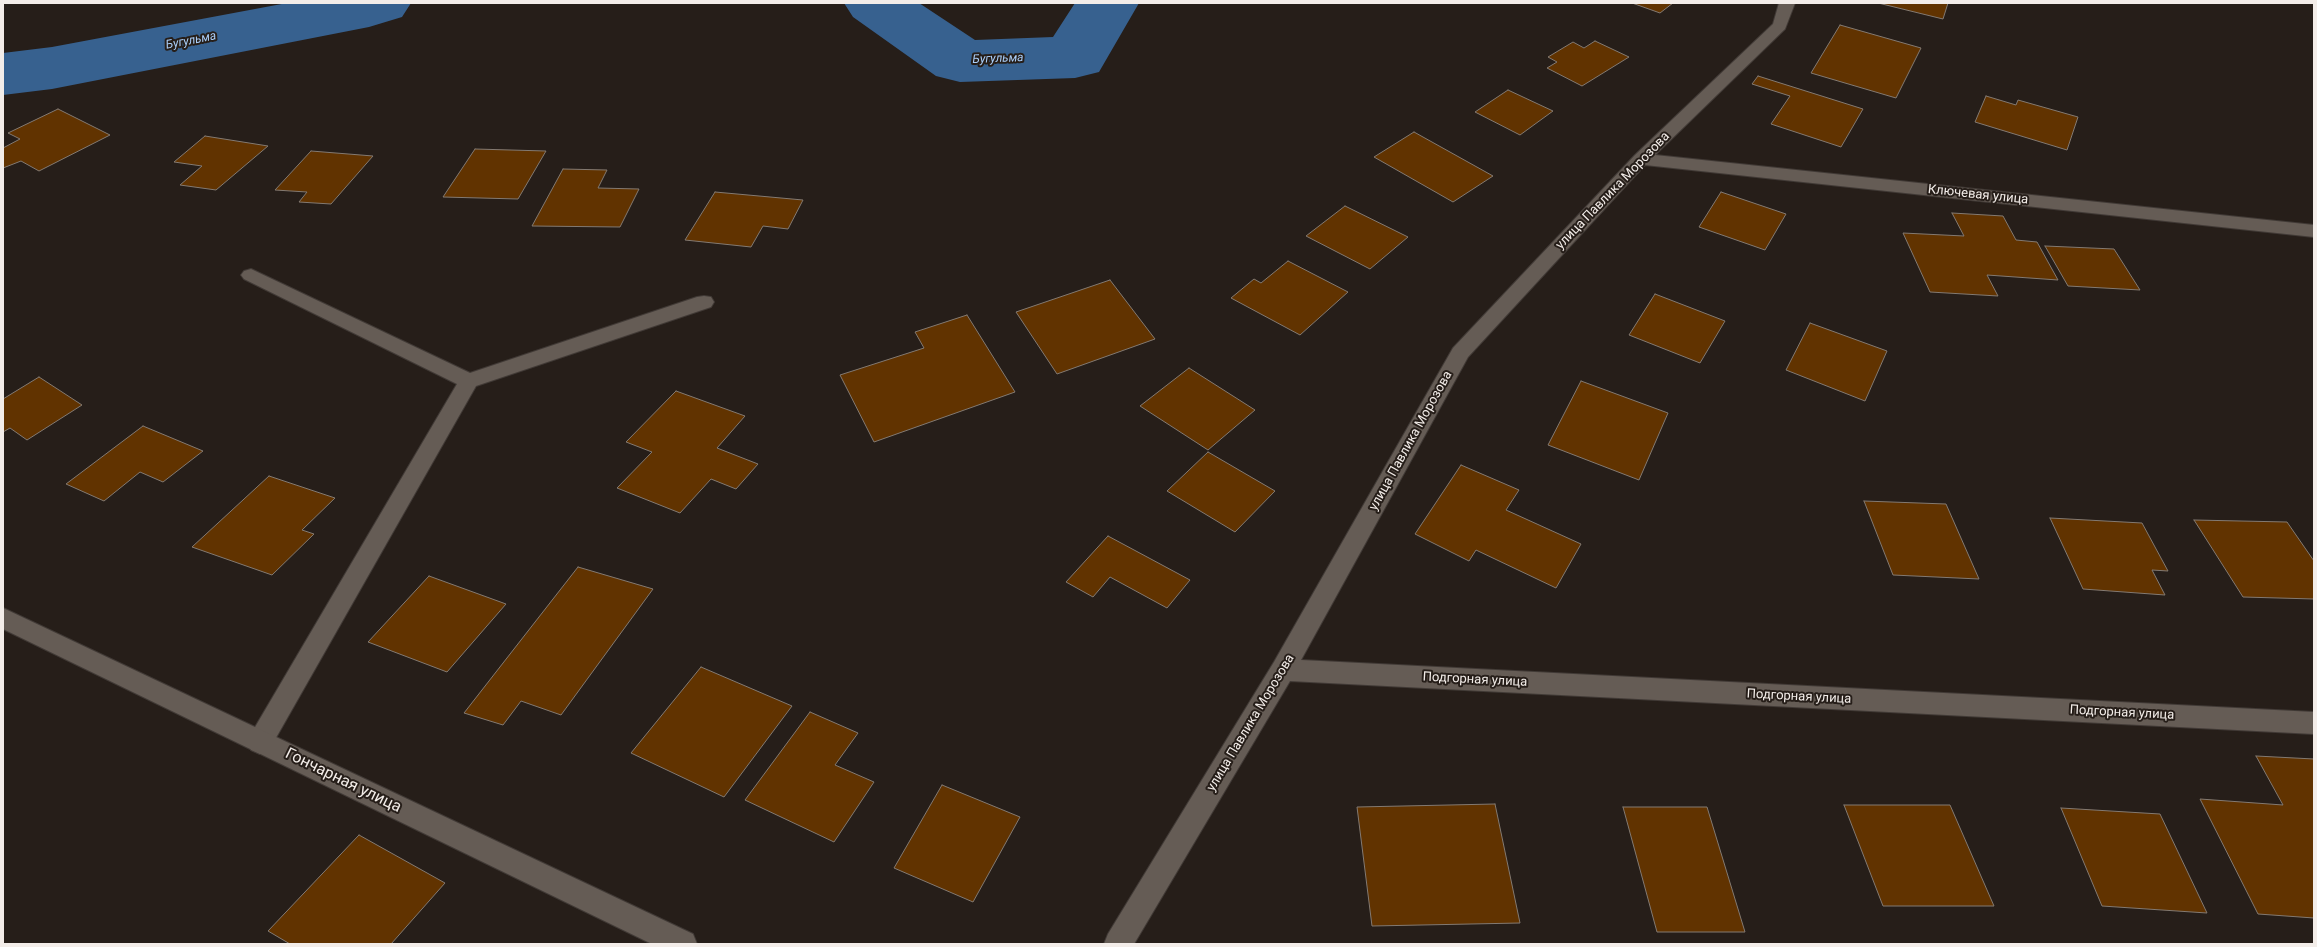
<!DOCTYPE html>
<meta charset="utf-8">
<style>
body{margin:0}
#map{position:relative;width:2317px;height:947px;overflow:hidden;background:#261e19;font-family:Roboto,sans-serif}
canvas{display:block}
.frame{position:absolute;inset:0;border:4px solid #f3ede9;pointer-events:none}
</style>
<div id="map">
<canvas width="2317" height="947"></canvas>
<div class="frame"></div>
</div>
<script>
const g = document.querySelector('canvas').getContext('2d');
g.lineJoin = 'round';
function poly(rows) {
  const path = new Path2D();
  for (const r of rows) {
    path.moveTo(r[0], r[1]);
    for (let i = 2; i < r.length; i += 2) path.lineTo(r[i], r[i + 1]);
  }
  return path;
}
function fillPath(path, color) {
  g.fillStyle = color;
  g.fill(path, 'evenodd');
}
function trace(path, color, width, dash) {
  g.strokeStyle = color;
  g.lineWidth = width;
  g.lineCap = dash ? 'butt' : 'round';
  g.setLineDash(dash || []);
  g.stroke(path);
}
function drawText(font, color, halo, rows, align = 'center') {
  g.font = font + ' Roboto,sans-serif';
  g.lineWidth = 4;
  g.setLineDash([]);
  g.textBaseline = 'middle';
  g.strokeStyle = halo;
  g.fillStyle = color;
  for (const [text, x, y, turn = 0] of rows) {
    g.save();
    g.translate(x, y);
    g.rotate((+turn || 0) * Math.PI / 180);
    g.textAlign = isNaN(turn) ? turn : align;
    if (halo) g.strokeText(text, 0, 0);
    g.fillText(text, 0, 0);
    g.restore();
  }
}
fillPath(poly([
 [287,3,411,3,402,17,369,27,52,89,3,95,3,53,52,47,287,3],
 [844,3,919,3,975,40,1053,37,1075,3,1139,3,1099,72,1075,78,960,82,936,76,853,17,844,3]
]), '#37618f');
const building = poly([
 [1632,3,1673,3,1660,13,1632,3],
 [1878,3,1948,3,1943,19,1878,3],
 [1840,25,1921,48,1896,98,1811,73,1840,25],
 [1595,41,1629,57,1582,86,1547,68,1557,62,1548,57,1573,42,1584,48,1595,41],
 [1758,76,1863,109,1841,147,1771,124,1790,96,1752,84,1758,76],
 [1508,90,1553,111,1520,135,1475,112,1508,90],
 [1986,96,2016,105,2018,100,2078,117,2067,150,1975,122,1986,96],
 [58,109,110,135,39,171,21,161,3,168,3,148,20,139,8,133,58,109],
 [1414,132,1493,176,1453,202,1374,157,1414,132],
 [205,136,268,146,216,190,180,185,202,166,174,162,205,136],
 [475,149,546,151,518,199,443,197,475,149],
 [311,151,373,156,331,204,299,202,307,192,275,190,311,151],
 [563,169,607,170,598,188,639,189,620,227,532,226,563,169],
 [715,192,803,200,788,229,763,226,751,247,685,240,715,192],
 [1721,192,1786,214,1765,250,1699,227,1721,192],
 [1345,206,1408,237,1370,269,1306,236,1345,206],
 [1952,213,2003,216,2016,240,2037,242,2058,280,1987,275,1998,296,1930,292,1903,233,1964,236,1952,213],
 [2045,246,2114,249,2140,290,2068,286,2045,246],
 [1288,261,1348,292,1300,335,1231,298,1254,279,1261,283,1288,261],
 [1110,280,1155,339,1057,374,1016,312,1110,280],
 [1655,294,1725,321,1700,363,1629,335,1655,294],
 [967,315,1015,392,874,442,840,375,924,348,915,332,967,315],
 [1810,323,1887,351,1865,401,1786,370,1810,323],
 [1189,368,1255,410,1208,450,1140,406,1189,368],
 [39,377,82,405,27,440,10,428,3,432,3,399,39,377],
 [1581,381,1668,413,1639,480,1548,445,1581,381],
 [676,391,745,416,717,448,758,464,736,489,711,479,680,513,617,488,652,452,626,442,676,391],
 [143,426,203,451,163,482,140,472,104,501,66,484,143,426],
 [1208,452,1275,491,1235,532,1167,491,1208,452],
 [1461,465,1519,490,1506,510,1581,544,1556,588,1476,550,1469,561,1415,534,1461,465],
 [269,476,335,498,302,530,314,534,272,575,192,547,269,476],
 [1864,501,1946,504,1979,579,1893,575,1864,501],
 [2050,518,2142,523,2168,571,2152,570,2165,595,2083,589,2050,518],
 [2194,520,2287,522,2314,561,2314,599,2243,597,2194,520],
 [1108,536,1190,580,1167,608,1110,577,1093,597,1066,582,1108,536],
 [578,567,653,589,561,715,521,701,503,725,464,713,578,567],
 [429,576,506,604,447,672,368,642,429,576],
 [701,667,792,706,724,797,631,753,701,667],
 [810,712,858,733,835,765,874,782,834,842,745,800,810,712],
 [2256,756,2314,759,2314,918,2258,914,2200,799,2283,805,2256,756],
 [942,785,1020,817,973,902,894,868,942,785],
 [1495,804,1520,923,1372,926,1357,807,1495,804],
 [1844,805,1950,805,1994,906,1883,906,1844,805],
 [1623,807,1707,807,1745,932,1657,932,1623,807],
 [2061,808,2160,814,2207,913,2102,906,2061,808],
 [359,835,445,883,391,944,290,944,268,931,359,835]
]);
fillPath(building, '#613300');
trace(building, '#837a72', 1);
const service = poly([
 [251,269,470,373,697,297,704,296,711,297,714,302,711,307,476,386,269,750,260,754,251,750,247,742,251,734,457,384,244,279,241,275,244,271,251,269]
]);
const minor = poly([
 [1779,3,1795,3,1785,29,1655,155,2314,225,2314,237,1645,165,1468,357,1301,660,2314,712,2314,734,1290,681,1134,944,1104,944,1108,934,1274,662,1453,348,1635,155,1773,24,1779,3],
 [3,608,693,934,697,944,652,944,3,629,3,608]
]);
trace(service, '#413a36', 2);
trace(minor, '#413a36', 2);
fillPath(service, '#655c55');
fillPath(minor, '#655c55');
drawText('italic 12px', '#abcffa', '#261e19', [
 ["Бугульма",191,41,-11],
 ["Бугульма",998,59,-2]
]);
drawText('13px', '#f3ede9', '#261e19', [
 ["улица Павлика Морозова",1613,191,-46],
 ["Ключевая улица",1978,195,6],
 ["улица Павлика Морозова",1411,441,-61],
 ["Подгорная улица",1475,680,3],
 ["Подгорная улица",1799,697,3],
 ["Подгорная улица",2122,713,3],
 ["улица Павлика Морозова",1251,723,-59]
]);
drawText('16px', '#f3ede9', '#261e19', [
 ["Гончарная улица",343,781,26]
]);
</script>
